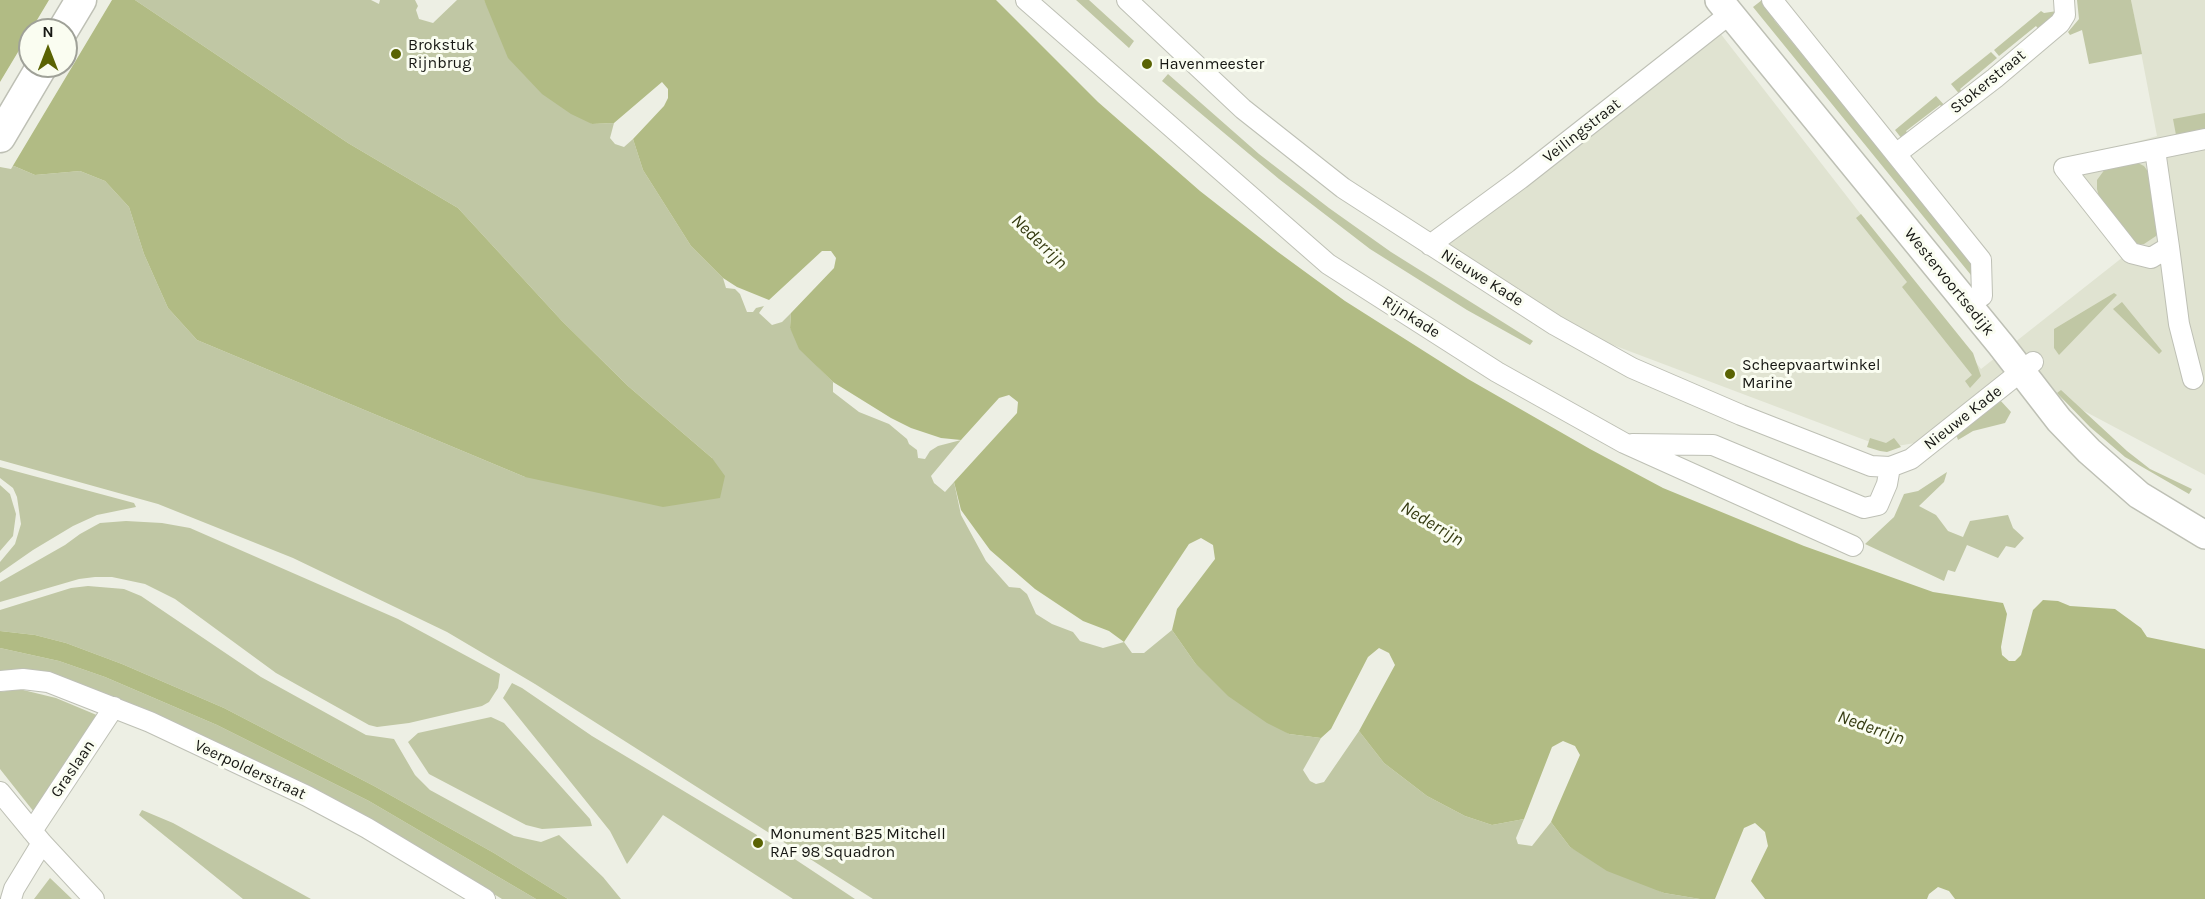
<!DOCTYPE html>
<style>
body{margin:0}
#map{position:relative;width:2205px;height:899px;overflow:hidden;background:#edefe4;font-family:Karla,sans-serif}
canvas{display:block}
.north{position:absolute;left:18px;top:18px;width:60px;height:60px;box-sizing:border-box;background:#fafdf1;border:2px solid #9fa198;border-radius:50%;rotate:0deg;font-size:16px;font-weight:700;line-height:24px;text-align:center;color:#161713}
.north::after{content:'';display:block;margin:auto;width:21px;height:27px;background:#5a6303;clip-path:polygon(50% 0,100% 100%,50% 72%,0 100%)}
</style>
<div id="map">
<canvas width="2205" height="899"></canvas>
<div class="north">N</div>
</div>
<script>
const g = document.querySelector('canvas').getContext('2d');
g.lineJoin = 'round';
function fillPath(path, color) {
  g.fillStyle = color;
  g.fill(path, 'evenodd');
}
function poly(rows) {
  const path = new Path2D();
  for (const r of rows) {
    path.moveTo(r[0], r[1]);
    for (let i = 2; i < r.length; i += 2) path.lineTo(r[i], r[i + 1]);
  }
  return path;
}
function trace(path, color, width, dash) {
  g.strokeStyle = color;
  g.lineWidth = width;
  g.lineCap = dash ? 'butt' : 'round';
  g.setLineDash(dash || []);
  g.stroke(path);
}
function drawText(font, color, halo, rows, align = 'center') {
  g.font = font + ' Karla,sans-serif';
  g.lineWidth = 6;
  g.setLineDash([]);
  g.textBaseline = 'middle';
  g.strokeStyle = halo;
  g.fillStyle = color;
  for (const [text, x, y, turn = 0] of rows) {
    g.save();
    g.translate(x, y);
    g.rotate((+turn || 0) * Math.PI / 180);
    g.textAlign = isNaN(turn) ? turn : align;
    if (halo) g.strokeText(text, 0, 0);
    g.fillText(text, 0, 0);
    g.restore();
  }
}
fillPath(poly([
 [2131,0,2205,0,2205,475,2018,376,1955,436,1886,448,1544,319,1443,248,1720,33,1981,369,2123,257,2054,165,2157,136]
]), '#e0e3d1');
fillPath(poly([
 [135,0,371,0,379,4,380,0,415,0,418,6,416,10,419,19,433,23,457,0,484,0,492,15,592,124,614,123,610,138,615,144,624,147,633,139,643,170,691,246,723,278,726,288,735,289,740,294,747,312,753,312,756,308,764,306,759,313,772,325,782,322,791,313,790,328,819,368,833,382,833,392,859,412,889,424,907,439,909,444,917,450,918,458,925,459,930,451,938,446,961,440,931,476,934,483,945,492,954,482,961,515,986,561,1009,587,1020,588,1027,594,1036,614,1052,624,1073,632,1080,641,1103,648,1124,642,1132,653,1144,653,1172,630,1195,663,1289,734,1321,738,1303,770,1310,781,1316,784,1324,782,1359,731,1384,763,1427,796,1465,816,1492,825,1524,819,1516,838,1518,844,1532,846,1551,822,1570,847,1664,893,1700,899,873,899,535,684,447,632,293,558,158,504,0,460,0,164,14,166,35,175,80,171,105,181,129,207,144,254,168,308,197,340,525,477,712,458,628,386,562,321,458,208,348,143],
 [1076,0,1089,0,1134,41,1129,48],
 [1762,0,1766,0,1778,16,1774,20,1955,241,1971,255,1975,280,1753,7],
 [2077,0,2131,0,2142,54,2089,64,2082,30,2070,35,2068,32,2079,19],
 [2041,11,2044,13,2057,11,2056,15,2040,31,2036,26,1999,56,1994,50],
 [1991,52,1997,58,1960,89,1964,94,1961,96,1951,84],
 [1168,74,1259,154,1329,208,1391,252,1533,341,1530,345,1467,310,1370,249,1279,179,1162,81],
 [1936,96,1946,107,1944,109,1940,105,1906,131,1910,136,1902,139,1895,130],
 [2205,113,2205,129,2176,135,2173,119],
 [2136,162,2144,166,2149,173,2159,229,2156,236,2144,244,2137,245,2130,241,2100,201,2097,189,2097,180,2108,165],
 [1861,214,1973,353,1981,376,1970,388,1965,381,1972,375,1902,287,1907,282,1856,218],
 [2114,293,2117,295,2059,355,2054,348,2054,329],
 [2122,302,2162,351,2159,354,2113,309],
 [2061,390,2127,451,2150,469,2192,489,2189,494,2125,457,2090,427,2057,393],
 [2000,400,2011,412,2005,423,1973,431,1958,440,1956,434],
 [1870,438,1886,443,1894,438,1901,447,1887,452,1880,451,1867,447],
 [0,467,134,503,136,507,97,515,73,526,33,550,0,573,0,562,15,544,21,524,17,497,13,488,0,478],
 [1947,472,1944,482,1919,506,1936,515,1948,531,1963,537,1970,521,2008,515,2013,528,2024,538,2015,548,2006,546,1998,558,1967,545,1955,572,1948,570,1944,581,1865,544,1894,517,1904,494,1918,491],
 [0,485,10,494,16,514,13,536,0,551],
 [126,521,162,523,190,528,398,619,500,674,498,688,489,702,482,706,409,723,377,727,369,725,276,673,175,599,145,584,112,577,95,577,79,579,0,602,0,582,65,545,80,534,100,523],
 [88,586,124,589,141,596,261,677,366,735,394,739,415,775,430,790,514,836,541,842,559,835,603,877,621,899,568,899,494,853,374,786,224,708,122,664,66,643,35,635,0,631,0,610,71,588],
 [0,648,59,661,105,677,217,725,369,801,536,899,502,899,404,839,228,747,133,706,0,673],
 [512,683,522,688,592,736,757,835,755,841,760,845,766,840,855,899,793,899,663,815,627,864,610,831,503,698],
 [19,689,56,698,99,716,34,812,0,769,0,692],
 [491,717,504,723,590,819,592,826,542,829,526,825,429,774,408,742,418,733],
 [142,810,173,823,311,899,243,899,139,815],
 [50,878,72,899,34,899]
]), '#c0c7a4');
fillPath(poly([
 [0,0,135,0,348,143,458,208,562,321,628,386,712,458,725,476,720,498,663,507,525,477,197,340,168,308,144,254,129,207,105,181,80,171,35,175,14,166,0,164],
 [30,30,66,30,66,66,30,66],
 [484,0,996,0,1098,102,1200,191,1278,252,1345,301,1468,379,1590,449,1663,488,1804,546,1933,592,2003,603,2007,614,2001,647,2002,655,2009,661,2015,661,2021,655,2033,610,2043,600,2058,601,2070,606,2115,609,2141,628,2147,637,2205,649,2205,899,1955,899,1949,891,1938,887,1929,894,1927,899,1765,899,1751,881,1768,846,1765,832,1755,823,1744,828,1715,899,1700,899,1664,893,1607,871,1570,847,1551,822,1580,755,1575,746,1563,741,1552,747,1524,819,1492,825,1465,816,1427,796,1384,763,1359,731,1395,665,1389,653,1379,648,1368,657,1331,729,1321,738,1289,734,1267,723,1228,696,1195,663,1172,630,1177,609,1215,559,1213,545,1201,538,1189,544,1124,642,1109,631,1083,621,1035,589,990,550,961,510,954,482,1017,413,1018,402,1009,395,999,398,961,440,941,438,911,428,891,418,833,382,799,349,790,328,791,313,834,268,836,258,831,251,822,251,769,300,737,287,723,278,691,246,643,170,633,139,664,106,668,98,668,89,662,82,614,123,592,124,571,114,542,94,508,58],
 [0,631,35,635,66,643,122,664,224,708,374,786,494,853,568,899,536,899,369,801,217,725,105,677,59,661,0,648]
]), '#b1bb84');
fillPath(poly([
 [49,0,112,0,11,169,0,167,0,82,30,32,30,66,66,66,66,30,31,30]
]), '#edefe4');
const street = poly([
 [1026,0,1328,264,1497,372,1624,443,1853,546],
 [1127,0,1243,109,1343,188,1555,325,1632,368,1741,415,1871,466,1890,467,1911,459,2033,362],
 [1772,0,1981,260,1982,296],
 [2155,150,2169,247,2151,258,2131,253,2064,168,2205,139],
 [1896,154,1995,78,2060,23,2065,15,2064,0],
 [1430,245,1520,179,1731,13],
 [2169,247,2179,324,2193,379],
 [1632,444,1713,445,1864,508,1878,505,1887,484,1890,467],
 [0,681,23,679,48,682,150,722,307,796,367,828,485,899],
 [0,792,42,843,94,899],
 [32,831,114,707],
 [11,899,14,889,42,843]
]);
const secondary = poly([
 [1719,0,2001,345,2059,420,2089,451,2139,495,2205,535]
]);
const primary = poly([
 [63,30,81,0],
 [0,137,42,66]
]);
trace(street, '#bec0b5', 22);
trace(secondary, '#bec0b5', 30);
trace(primary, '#bec0b5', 33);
trace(street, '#fff', 20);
trace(secondary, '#fff', 27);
trace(primary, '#fff', 30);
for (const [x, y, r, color] of [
 [396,54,6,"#5a6303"],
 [1147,64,6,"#5a6303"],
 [1730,374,6,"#5a6303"],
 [758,843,6,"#5a6303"]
]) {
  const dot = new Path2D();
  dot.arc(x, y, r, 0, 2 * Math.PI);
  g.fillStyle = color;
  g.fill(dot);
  trace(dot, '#fafdf1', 2);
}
drawText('16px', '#161713', '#fafdf1', [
 ["Brokstuk",408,45],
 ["Rijnbrug",408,63],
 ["Havenmeester",1159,64],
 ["Scheepvaartwinkel",1742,365],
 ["Marine",1742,383],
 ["Monument B25 Mitchell",770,834],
 ["RAF 98 Squadron",770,852]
], 'left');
drawText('16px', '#161713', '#fafdf1', [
 ["Stokerstraat",1988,82,-39],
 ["Veilingstraat",1582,131,-38],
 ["Nieuwe Kade",1482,278,32],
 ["Westervoortsedijk",1949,282,51],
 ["Rijnkade",1411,317,32],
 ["Nieuwe Kade",1963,418,-38],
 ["Graslaan",73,769,-56],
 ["Veerpolderstraat",250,770,25]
]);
drawText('italic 18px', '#363c12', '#fafdf1', [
 ["Nederrijn",1039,242,44],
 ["Nederrijn",1432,524,31],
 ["Nederrijn",1871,728,20]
]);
</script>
